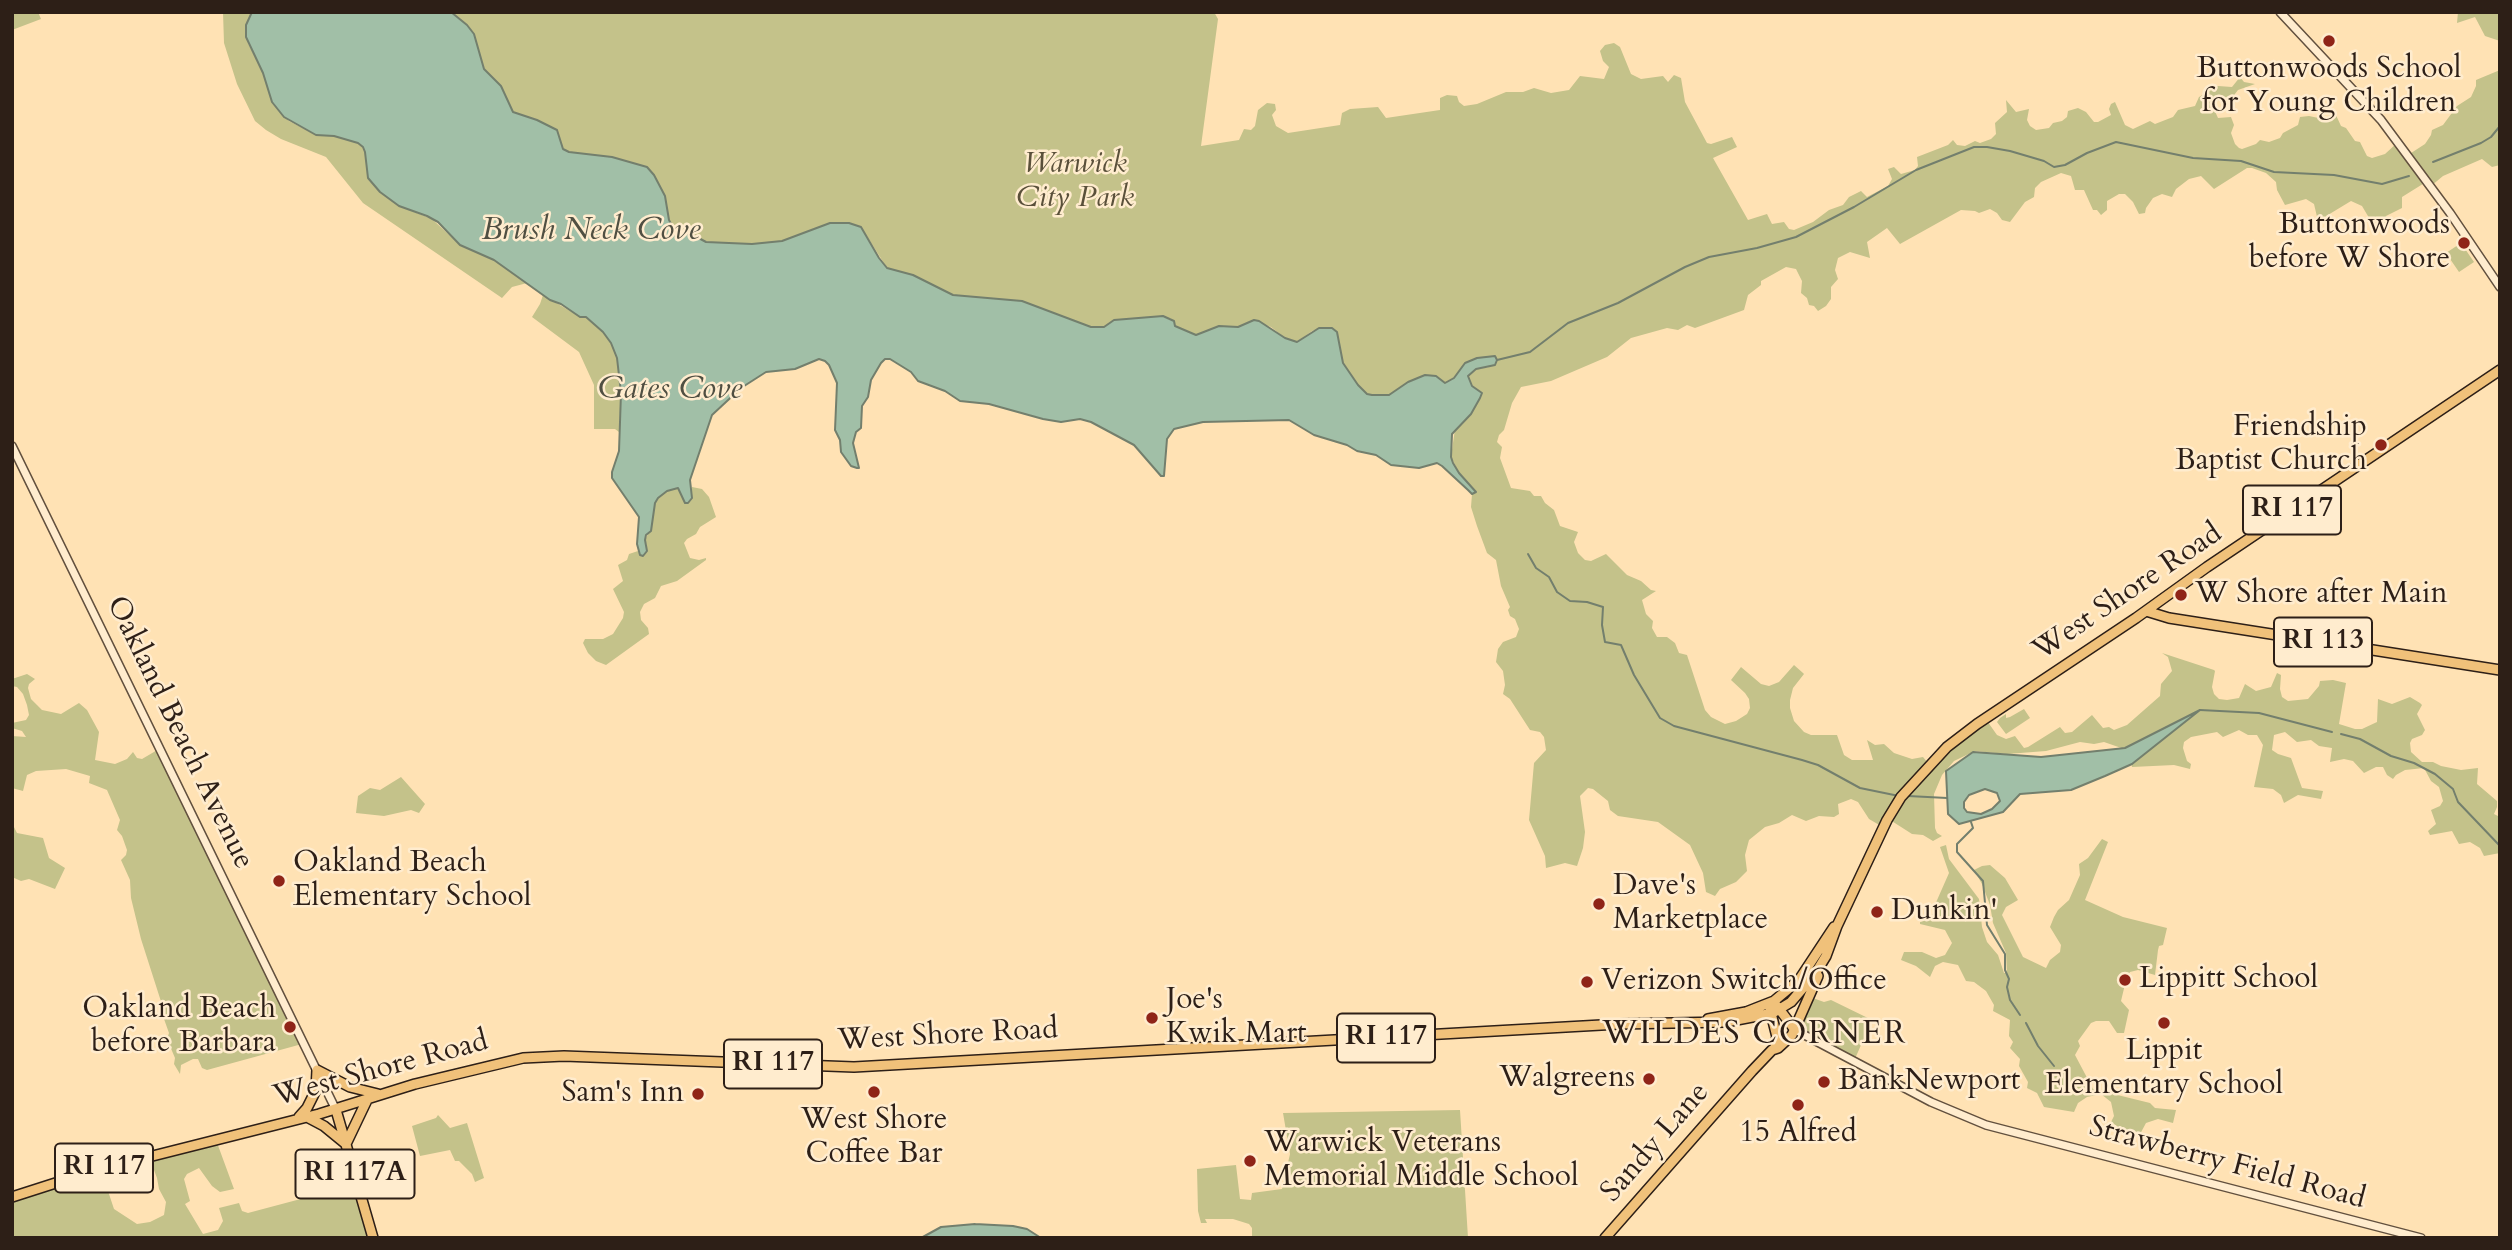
<!DOCTYPE html>
<style>
body{margin:0}
#map{position:relative;width:2512px;height:1250px;overflow:hidden;background:#ffe2b4;font-family:Cardo,serif}
canvas{display:block}
.frame{position:absolute;inset:0;border:14px solid #2d1f17;pointer-events:none}
</style>
<div id="map">
<canvas width="2512" height="1250"></canvas>
<div class="frame"></div>
</div>
<script>
const g = document.querySelector('canvas').getContext('2d');
g.lineJoin = 'round';
function fillPath(path, color) {
  g.fillStyle = color;
  g.fill(path, 'evenodd');
}
function poly(rows) {
  const path = new Path2D();
  for (const r of rows) {
    path.moveTo(r[0], r[1]);
    for (let i = 2; i < r.length; i += 2) path.lineTo(r[i], r[i + 1]);
  }
  return path;
}
function trace(path, color, width, dash) {
  g.strokeStyle = color;
  g.lineWidth = width;
  g.lineCap = dash ? 'butt' : 'round';
  g.setLineDash(dash || []);
  g.stroke(path);
}
function drawText(font, color, halo, rows, align = 'center') {
  g.font = font + ' Cardo,serif';
  g.lineWidth = 5;
  g.setLineDash([]);
  g.textBaseline = 'middle';
  g.strokeStyle = halo;
  g.fillStyle = color;
  for (const [text, x, y, turn = 0] of rows) {
    g.save();
    g.translate(x, y);
    g.rotate((+turn || 0) * Math.PI / 180);
    g.textAlign = isNaN(turn) ? turn : align;
    if (halo) g.strokeText(text, 0, 0);
    g.fillText(text, 0, 0);
    g.restore();
  }
}
fillPath(poly([
 [12,12,38,12,41,19,12,30],
 [223,12,252,12,246,25,248,43,263,73,272,102,289,121,316,135,334,136,358,143,363,147,365,153,368,178,380,192,399,206,432,219,460,245,494,260,527,283,512,287,502,298,363,203,326,157,281,139,266,130,255,121,237,84,224,43],
 [451,12,1214,12,1218,19,1201,146,1239,140,1244,129,1251,130,1255,126,1258,110,1267,103,1275,104,1276,110,1272,115,1276,126,1288,133,1340,125,1342,113,1350,109,1378,107,1386,118,1440,110,1440,98,1447,95,1457,96,1459,102,1464,106,1477,104,1506,92,1523,92,1534,88,1551,93,1569,90,1580,76,1604,79,1609,67,1603,61,1600,51,1605,45,1614,43,1620,47,1631,74,1641,79,1663,76,1668,82,1674,75,1681,78,1685,102,1707,143,1711,144,1732,137,1737,147,1713,158,1748,220,1767,214,1772,224,1784,222,1789,229,1794,230,1813,222,1829,210,1843,205,1849,197,1861,191,1867,197,1888,186,1892,179,1888,169,1894,167,1901,174,1915,170,1918,166,1917,157,1948,145,1953,140,1957,145,1965,146,1975,141,1980,143,1991,139,1996,134,1995,123,2007,112,2006,100,2016,112,2029,109,2027,120,2030,126,2036,130,2049,128,2053,123,2062,121,2067,117,2068,111,2078,108,2086,112,2094,122,2098,122,2111,115,2109,109,2111,104,2115,102,2125,125,2133,129,2150,121,2155,124,2173,117,2178,110,2195,106,2199,97,2218,86,2232,87,2240,77,2244,82,2255,84,2238,90,2231,99,2221,99,2214,103,2213,107,2218,118,2231,117,2234,125,2231,133,2235,144,2239,148,2242,149,2256,144,2260,140,2269,142,2280,138,2283,133,2298,125,2300,117,2309,116,2323,119,2335,113,2341,126,2346,128,2355,141,2360,142,2367,156,2372,158,2385,154,2397,143,2408,155,2425,144,2431,135,2432,130,2443,125,2457,106,2471,97,2476,86,2476,80,2500,70,2500,165,2492,167,2482,159,2443,176,2431,186,2426,182,2402,197,2402,208,2386,216,2389,227,2375,228,2362,206,2351,201,2318,221,2314,204,2306,199,2285,205,2277,190,2276,182,2266,173,2252,168,2247,168,2214,189,2201,176,2189,179,2176,189,2172,197,2162,194,2153,198,2146,208,2145,213,2139,214,2133,202,2125,194,2119,194,2107,201,2107,210,2101,215,2097,210,2093,210,2084,190,2075,190,2071,176,2061,173,2041,182,2035,188,2034,197,2025,202,2010,222,2002,220,1997,213,1990,209,1979,213,1975,211,1961,210,1900,244,1887,228,1867,242,1870,258,1850,252,1838,258,1835,270,1838,279,1831,287,1831,299,1826,306,1818,311,1814,306,1809,305,1807,298,1801,293,1802,281,1796,269,1786,267,1761,281,1761,285,1748,295,1744,310,1695,328,1687,325,1678,330,1667,328,1631,338,1607,357,1551,381,1521,387,1512,403,1504,430,1499,435,1497,442,1502,447,1500,458,1511,488,1530,491,1534,496,1541,496,1545,503,1554,510,1560,526,1578,532,1574,542,1578,553,1585,560,1591,561,1606,554,1627,575,1641,581,1651,590,1656,591,1642,600,1646,614,1653,621,1652,628,1657,637,1667,637,1675,643,1679,653,1687,655,1705,710,1711,717,1725,724,1736,721,1747,714,1750,708,1749,699,1745,693,1731,680,1741,667,1761,684,1769,686,1779,682,1794,665,1803,673,1804,674,1793,688,1790,700,1790,708,1794,721,1804,732,1811,735,1837,735,1844,755,1852,760,1873,760,1867,740,1875,745,1884,744,1894,753,1912,759,1923,757,1928,763,1985,718,1997,735,2006,739,2015,736,2024,748,2028,747,2060,727,2065,733,2072,732,2092,715,2103,728,2109,727,2114,730,2127,725,2160,696,2161,684,2172,671,2168,657,2162,653,2214,670,2215,671,2212,687,2214,694,2219,699,2227,700,2239,698,2245,684,2256,691,2271,687,2277,673,2281,675,2280,689,2282,697,2288,701,2308,699,2319,686,2320,681,2333,680,2346,683,2339,724,2355,729,2362,729,2377,722,2378,699,2392,704,2410,697,2420,703,2422,705,2417,714,2425,730,2422,735,2412,739,2410,743,2411,752,2422,762,2433,762,2441,766,2461,770,2478,768,2477,784,2497,801,2497,807,2494,814,2500,817,2500,853,2484,856,2480,848,2470,842,2459,844,2452,831,2430,835,2428,831,2436,824,2431,810,2440,806,2443,801,2439,787,2431,781,2424,768,2405,770,2396,775,2393,779,2387,775,2383,767,2376,767,2364,773,2353,761,2344,759,2330,762,2332,748,2319,746,2311,740,2297,742,2285,732,2274,735,2272,750,2278,754,2291,758,2302,788,2323,791,2321,799,2298,795,2284,803,2281,795,2273,789,2254,787,2263,745,2257,735,2248,735,2239,730,2223,737,2217,732,2191,737,2184,742,2183,748,2187,761,2191,764,2190,769,2174,765,2132,767,2130,751,2104,742,2094,744,2080,742,2046,751,2007,754,1975,751,1954,761,1942,775,1934,794,1935,828,1937,833,1942,836,1933,841,1923,835,1912,834,1887,818,1881,826,1869,819,1858,802,1851,799,1838,804,1839,814,1834,817,1819,816,1806,821,1792,815,1779,823,1765,827,1749,840,1745,855,1747,871,1736,882,1720,889,1715,896,1706,892,1703,873,1690,845,1658,822,1618,816,1610,810,1608,801,1593,789,1588,788,1580,796,1585,832,1583,848,1577,866,1565,863,1546,868,1545,856,1529,820,1534,763,1546,750,1544,737,1540,732,1530,730,1510,699,1503,694,1505,685,1503,671,1496,662,1498,649,1503,642,1516,637,1519,629,1515,619,1510,616,1508,610,1510,607,1501,586,1496,560,1487,553,1477,526,1471,507,1472,494,1476,492,1459,473,1451,457,1455,429,1467,418,1481,393,1472,386,1468,376,1477,369,1489,367,1489,356,1465,363,1454,378,1445,384,1436,376,1425,375,1408,382,1389,395,1372,395,1367,394,1358,385,1343,363,1340,351,1325,327,1312,331,1297,342,1285,338,1271,327,1254,321,1243,326,1219,326,1196,335,1175,326,1170,318,1114,320,1104,327,1091,327,1022,301,953,295,913,275,887,268,861,227,849,223,837,222,824,225,782,241,752,244,706,242,695,236,675,231,669,220,665,196,654,175,647,167,612,157,569,152,563,149,557,130,537,120,513,112,501,86,484,69,474,34,467,25],
 [2458,12,2500,12,2500,41,2485,36,2475,17,2457,23],
 [2461,243,2474,262,2459,272,2446,253],
 [543,295,575,314,586,317,603,332,614,348,617,358,621,393,619,432,615,429,594,429,594,385,579,352,532,317,540,304],
 [692,487,702,489,709,497,716,517,700,527,696,534,687,539,684,543,690,558,699,560,706,558,706,560,677,581,661,586,655,598,644,604,640,612,641,620,648,628,649,634,606,665,596,661,588,653,583,643,585,639,603,639,613,634,623,618,624,612,613,589,623,581,618,565,627,560,629,554,638,551,640,555,647,546,645,540,652,526,655,503,658,498,667,491,678,488,685,503,688,503,692,493],
 [27,674,35,679,29,684,28,688,31,699,42,710,61,714,79,703,87,710,99,732,95,760,115,764,127,759,133,752,137,758,142,759,159,749,302,1044,207,1070,202,1068,198,1059,193,1059,181,1065,180,1074,174,1064,175,1058,167,1039,169,1033,164,1019,165,1014,141,939,131,898,130,880,121,860,126,855,127,850,122,836,117,830,120,820,107,790,89,783,90,776,66,769,36,771,27,775,23,791,12,788,12,736,26,737,22,731,12,728,12,723,26,720,29,715,27,705,23,694,17,687,12,686,12,679],
 [2024,709,2030,718,2006,734,1997,722,2000,718,2006,714,2006,718,2010,717],
 [401,777,425,804,419,813,411,810,384,816,356,813,358,796,370,788,380,790],
 [12,823,17,833,43,838,49,858,65,868,55,889,29,879,21,881,12,877],
 [2102,839,2108,842,2085,900,2123,917,2167,928,2163,945,2159,946,2158,950,2155,975,2138,970,2130,972,2127,976,2121,1001,2129,1010,2124,1033,2117,1033,2109,1021,2096,1021,2091,1023,2078,1041,2080,1046,2075,1055,2093,1089,2150,1103,2155,1108,2176,1110,2173,1123,2158,1119,2146,1123,2139,1136,2129,1130,2120,1132,2117,1126,2111,1122,2114,1116,2111,1102,2101,1094,2087,1097,2078,1103,2074,1112,2044,1107,2037,1093,2027,1088,2028,1082,2019,1066,2020,1059,2010,1048,2013,1042,2009,1036,2010,1020,1993,1011,1994,1005,1986,991,1974,982,1966,981,1958,965,1943,962,1935,966,1930,977,1916,966,1901,960,1904,952,1922,952,1936,958,1945,955,1952,943,1945,930,1920,924,1920,922,1929,919,1936,909,1934,907,1949,873,1940,847,1946,845,1949,859,1979,899,1982,927,1987,942,1998,955,2004,973,2007,973,2006,953,1993,923,1990,905,1982,884,1974,870,1982,866,1990,865,2005,878,2018,900,2006,907,2002,915,2023,957,2046,968,2050,960,2060,952,2061,945,2050,927,2054,917,2058,910,2069,900,2080,875,2079,864,2088,858],
 [1810,997,1824,1002,1831,1000,1872,1020,1854,1061,1793,1029],
 [1460,1110,1468,1238,1252,1238,1252,1228,1249,1224,1233,1219,1205,1219,1207,1223,1201,1223,1198,1211,1197,1169,1236,1165,1240,1199,1251,1200,1252,1193,1282,1189,1290,1154,1283,1113],
 [438,1115,450,1128,467,1123,484,1178,475,1182,472,1174,459,1161,455,1161,450,1150,420,1156,412,1126,436,1118],
 [216,1140,234,1189,220,1192,212,1186,199,1168,187,1174,184,1179,190,1201,185,1204,203,1234,218,1230,223,1221,219,1208,239,1203,242,1211,248,1213,357,1184,372,1238,12,1238,12,1198,101,1170,114,1209,137,1224,150,1222,164,1215,166,1202,159,1189,157,1178,149,1157]
]), '#c4c28a');
const water = poly([
 [252,12,451,12,467,25,474,34,484,69,501,86,513,112,537,120,557,130,563,149,569,152,612,157,647,167,654,175,665,196,669,220,675,231,695,236,706,242,752,244,782,241,830,223,849,223,861,227,879,258,887,268,913,275,953,295,1022,301,1091,327,1104,327,1114,320,1163,316,1174,321,1175,326,1196,335,1219,326,1238,327,1254,320,1259,321,1285,338,1297,342,1319,328,1332,328,1337,332,1343,363,1358,385,1367,394,1372,395,1389,395,1408,382,1425,375,1436,376,1445,383,1454,378,1465,363,1477,358,1495,356,1497,360,1495,365,1476,369,1468,376,1472,386,1482,393,1480,398,1471,414,1452,434,1451,457,1453,463,1459,473,1476,492,1472,494,1468,490,1442,466,1437,463,1419,468,1391,465,1376,455,1357,451,1347,445,1314,435,1289,420,1203,422,1174,429,1167,439,1164,476,1161,476,1134,445,1091,422,1080,419,1061,422,1043,419,989,404,960,401,945,391,918,381,911,372,890,359,885,359,881,363,871,380,868,397,862,406,861,428,856,432,853,443,859,468,857,468,851,466,841,452,840,440,835,430,837,383,829,365,825,361,819,359,795,369,766,372,741,388,712,415,690,480,692,498,688,503,685,503,678,488,667,491,658,498,655,503,651,531,646,535,645,540,647,551,643,556,640,555,637,544,639,517,612,478,612,472,619,451,621,393,617,358,611,343,603,332,586,317,580,317,561,304,550,300,494,260,460,245,438,222,427,216,399,206,380,192,368,178,365,152,363,147,358,143,334,136,316,135,284,117,272,102,263,73,246,37,246,25,252,12],
 [2200,710,2132,764,2105,776,2071,790,2020,794,2003,812,1959,824,1948,814,1946,771,1973,752,2041,757,2125,748,2200,710],
 [1985,789,1997,793,2000,801,1992,809,1981,814,1967,812,1964,808,1964,802,1969,795,1985,789],
 [975,1224,1013,1226,1027,1229,1041,1238,921,1238,941,1227,975,1224]
]);
fillPath(water, '#a1bfa7');
trace(water, '#737f6d', 2);
trace(poly([
 [2433,162,2481,143,2491,137,2500,126],
 [1497,360,1530,352,1568,323,1618,303,1685,267,1709,257,1757,248,1796,237,1854,207,1916,170,1974,147,1987,147,2010,151,2044,161,2054,167,2065,165,2087,153,2116,142,2193,158,2241,161,2274,172,2334,175,2382,184,2409,176],
 [1528,554,1536,568,1549,577,1557,592,1570,601,1587,602,1603,607,1602,625,1605,642,1621,645,1634,675,1660,718,1674,726,1802,760,1818,765,1860,788,1899,796],
 [2200,710,2259,713,2332,732],
 [2341,734,2360,739,2391,756,2414,763,2435,774,2453,789,2458,802,2500,846],
 [1908,796,1947,798],
 [1971,822,1973,828,1957,844,1957,852,1983,881,1987,925,2005,954,2005,970,2009,979,2007,987,2010,1000,2020,1015],
 [2026,1023,2038,1046,2054,1066]
]), '#737f6d', 2);
const minor = poly([
 [2280,12,2381,120,2450,213,2500,287],
 [12,446,336,1110],
 [1795,1030,1931,1102,1986,1125,2421,1238]
]);
const major = poly([
 [2146,611,2169,618,2500,670],
 [1777,1006,1795,1030],
 [1770,1009,1777,1037,1775,1044],
 [1708,1019,1746,1012,1774,1001,1799,980,1834,927],
 [336,1110,373,1238],
 [299,1117,307,1108,316,1090,317,1070,350,1087,378,1094],
 [307,1117,324,1126,346,1144,367,1100],
 [12,1197,93,1171,319,1114,415,1084,523,1058,564,1056,854,1067,1619,1024,1726,1022,1773,1013,1791,1002,1815,974,1826,956,1837,926,1887,820,1901,797,1947,747,1977,724,2136,618,2207,567,2500,370],
 [1605,1238,1752,1071,1772,1050,1778,1048,1792,1035,1818,976]
]);
trace(minor, '#62503e', 10);
trace(major, '#2d1f17', 12);
trace(minor, '#ffecce', 7);
trace(major, '#f0c17a', 9);
for (const [x, y, r, color] of [
 [2329,41,7,"#8f2418"],
 [2464,243,7,"#8f2418"],
 [2381,445,7,"#8f2418"],
 [2181,595,7,"#8f2418"],
 [279,881,7,"#8f2418"],
 [1599,904,7,"#8f2418"],
 [1877,912,7,"#8f2418"],
 [2125,980,7,"#8f2418"],
 [1587,982,7,"#8f2418"],
 [1152,1018,7,"#8f2418"],
 [2164,1023,7,"#8f2418"],
 [290,1027,7,"#8f2418"],
 [1649,1079,7,"#8f2418"],
 [1824,1082,7,"#8f2418"],
 [874,1092,7,"#8f2418"],
 [698,1094,7,"#8f2418"],
 [1798,1105,7,"#8f2418"],
 [1250,1161,7,"#8f2418"]
]) {
  const dot = new Path2D();
  dot.arc(x, y, r, 0, 2 * Math.PI);
  g.fillStyle = color;
  g.fill(dot);
  trace(dot, '#ffecce', 2.5);
}
for (const [x, y, w] of [
 [2292,510,98],
 [2323,642,98],
 [1386,1038,98],
 [773,1064,98],
 [104,1168,98],
 [355,1174,119]
]) {
  const box = new Path2D();
  box.roundRect(x - w / 2, y - 24.5, w, 49, 5);
  g.fillStyle = '#ffecce';
  g.fill(box);
  trace(box, '#2d1f17', 2);
}
drawText('bold 28px', '#2d1f17', null, [
 ["RI 117",2292,510],
 ["RI 113",2323,642],
 ["RI 117",1386,1038],
 ["RI 117",773,1064],
 ["RI 117",104,1168],
 ["RI 117A",355,1174]
]);
drawText('30px', '#2d1f17', '#ffecce', [
 ["Buttonwoods School",2329,70,"center"],
 ["for Young Children",2329,104,"center"],
 ["Buttonwoods",2450,226,"right"],
 ["before W Shore",2450,260,"right"],
 ["Friendship",2367,428,"right"],
 ["Baptist Church",2367,462,"right"],
 ["W Shore after Main",2195,595],
 ["Oakland Beach",293,864],
 ["Elementary School",293,898],
 ["Dave's",1613,887],
 ["Marketplace",1613,921],
 ["Dunkin'",1891,912],
 ["Lippitt School",2139,980],
 ["Verizon Switch/Office",1601,982],
 ["Joe's",1166,1001],
 ["Kwik Mart",1166,1035],
 ["Oakland Beach",276,1010,"right"],
 ["before Barbara",276,1044,"right"],
 ["Lippit",2164,1052,"center"],
 ["Elementary School",2164,1086,"center"],
 ["Walgreens",1635,1079,"right"],
 ["BankNewport",1838,1082],
 ["Sam's Inn",684,1094,"right"],
 ["West Shore",874,1121,"center"],
 ["Coffee Bar",874,1155,"center"],
 ["15 Alfred",1798,1134,"center"],
 ["Warwick Veterans",1264,1144],
 ["Memorial Middle School",1264,1178]
], 'left');
drawText('italic 30px', '#5a503a', '#ffecce', [
 ["Warwick",1075,165],
 ["City Park",1075,199]
]);
drawText('30px', '#2d1f17', '#ffecce', [
 ["West Shore Road",2128,593,-34],
 ["Oakland Beach Avenue",179,733,64],
 ["West Shore Road",948,1036,-3],
 ["West Shore Road",381,1070,-15],
 ["Sandy Lane",1656,1143,-49],
 ["Strawberry Field Road",2227,1164,15]
]);
drawText('italic 32px', '#504f42', '#ffecce', [
 ["Brush Neck Cove",591,232],
 ["Gates Cove",670,391]
]);
g.letterSpacing = '2px';
drawText('32px', '#2d1f17', '#ffecce', [
 ["WILDES CORNER",1755,1036]
]);
g.letterSpacing = '0px';
</script>
